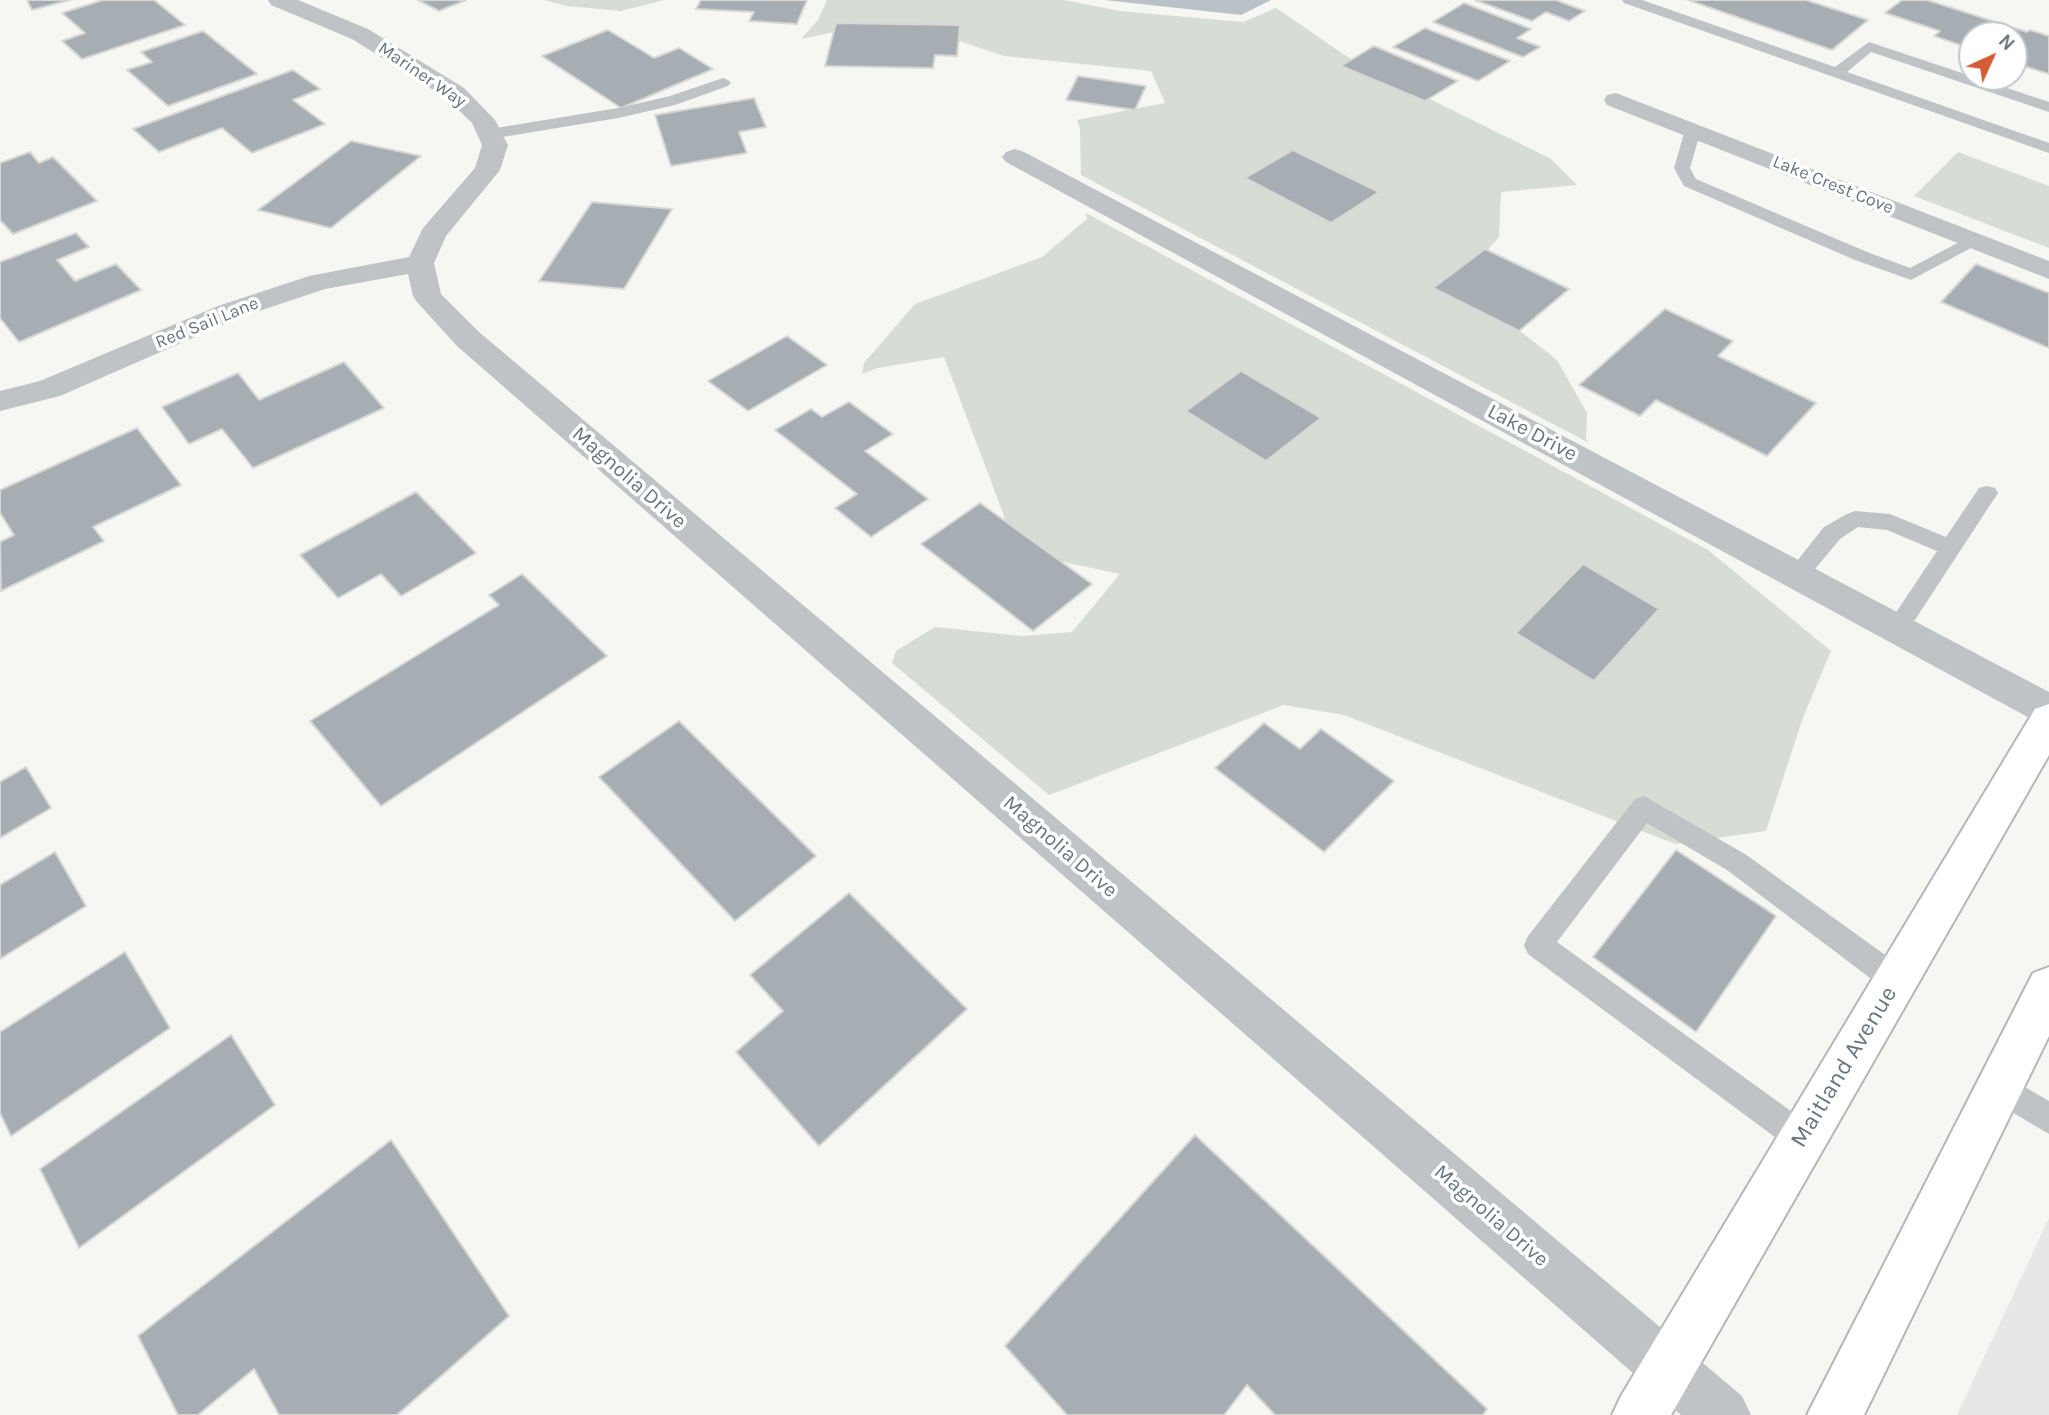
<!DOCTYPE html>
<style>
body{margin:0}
#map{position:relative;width:2049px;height:1415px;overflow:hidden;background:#f6f6f3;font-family:Karla,sans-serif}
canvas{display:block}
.north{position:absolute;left:1958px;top:21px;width:70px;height:70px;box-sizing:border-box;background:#fff;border:2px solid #c2c8cd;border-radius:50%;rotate:45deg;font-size:19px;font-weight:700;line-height:28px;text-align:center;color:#677681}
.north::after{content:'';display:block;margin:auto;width:24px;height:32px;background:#d35b35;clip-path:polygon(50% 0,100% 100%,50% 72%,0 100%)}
</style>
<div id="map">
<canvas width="2049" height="1415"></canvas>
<div class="north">N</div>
</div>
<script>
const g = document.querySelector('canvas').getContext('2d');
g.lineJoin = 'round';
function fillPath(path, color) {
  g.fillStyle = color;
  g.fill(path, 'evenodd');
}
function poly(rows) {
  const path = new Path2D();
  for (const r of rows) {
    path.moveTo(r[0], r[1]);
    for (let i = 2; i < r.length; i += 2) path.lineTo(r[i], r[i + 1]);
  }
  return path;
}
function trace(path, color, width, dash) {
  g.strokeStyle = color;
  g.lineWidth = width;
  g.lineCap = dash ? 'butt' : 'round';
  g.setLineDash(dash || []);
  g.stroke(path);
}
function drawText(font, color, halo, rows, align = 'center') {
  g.font = font + ' Karla,sans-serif';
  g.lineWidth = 7;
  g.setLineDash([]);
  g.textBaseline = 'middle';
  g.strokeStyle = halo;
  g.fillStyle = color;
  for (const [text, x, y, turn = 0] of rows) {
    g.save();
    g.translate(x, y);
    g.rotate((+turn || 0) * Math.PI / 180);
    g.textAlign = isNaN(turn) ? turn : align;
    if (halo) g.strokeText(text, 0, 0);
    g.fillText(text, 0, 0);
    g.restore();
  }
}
fillPath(poly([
 [2049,1218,2049,1415,1957,1415]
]), '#e6e7e6');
fillPath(poly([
 [543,0,665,0,621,11,567,6],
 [827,0,1064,0,1120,11,1243,22,1276,8,1355,62,1551,159,1577,185,1501,192,1499,237,1481,257,1476,283,1520,331,1557,360,1587,413,1586,439,1589,443,1081,175,1080,129,1077,120,1165,103,1151,71,1004,56,909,24,848,29,801,39,818,20],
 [1958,152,2049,186,2049,248,1914,196],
 [1086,213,1708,550,1831,651,1802,720,1766,831,1675,844,1344,715,1284,705,1049,795,892,663,896,651,935,627,1022,636,1072,632,1120,574,1045,558,1011,541,1003,513,944,357,877,368,862,374,864,363,915,304,1042,257,1087,219]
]), '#d7dcd4');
fillPath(poly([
 [1105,0,1271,0,1241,15]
]), '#b9c2c7');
const building = poly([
 [27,0,70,0,32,10,27,0],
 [103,0,154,0,185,25,82,59,62,41,85,33,62,13,103,0],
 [418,0,466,0,439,11,418,0],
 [701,0,807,0,797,24,749,21,754,12,696,9,701,0],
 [1475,0,1556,0,1585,11,1569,21,1546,12,1532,21,1475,0],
 [1688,0,1806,0,1868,20,1832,50,1688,0],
 [1902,0,1927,0,2027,32,2030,30,2049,36,2049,74,2014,63,2014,35,1972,35,1972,49,1934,36,1940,31,1885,13,1902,0],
 [1464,3,1531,29,1517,38,1540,47,1523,57,1433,22,1464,3],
 [836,23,960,25,957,56,935,55,933,68,825,66,836,23],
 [1425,28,1510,61,1478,81,1393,47,1425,28],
 [608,30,654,58,679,48,713,69,621,108,542,56,608,30],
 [203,31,257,74,168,106,127,70,152,62,141,52,203,31],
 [1374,46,1458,81,1425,101,1341,66,1374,46],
 [293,70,320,89,293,100,325,124,252,153,222,128,159,152,133,129,293,70],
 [1078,76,1146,86,1135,110,1066,100,1078,76],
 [754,98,766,127,739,132,747,153,671,166,655,115,754,98],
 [351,141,421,156,331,228,258,210,351,141],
 [1293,150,1379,192,1331,223,1245,178,1293,150],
 [30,152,39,163,53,157,97,201,13,234,0,220,0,163,30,152],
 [592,202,672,209,624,289,539,281,592,202],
 [76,233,89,247,57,260,75,281,116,264,141,290,19,342,0,318,0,262,76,233],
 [1485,249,1569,289,1519,331,1433,288,1485,249],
 [1976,264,2049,293,2049,348,1941,302,1976,264],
 [1665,309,1733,341,1718,356,1816,403,1767,456,1656,400,1640,416,1579,385,1665,309],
 [787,336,827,365,748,411,708,381,787,336],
 [344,362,384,408,253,468,222,429,189,444,162,407,238,373,259,400,344,362],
 [1241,371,1321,418,1266,461,1186,411,1241,371],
 [849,402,893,434,865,451,928,499,871,537,835,508,857,494,775,430,811,409,822,417,849,402],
 [137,428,181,485,93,527,104,541,1,591,0,542,14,535,0,513,0,490,137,428],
 [416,492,476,553,401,596,381,574,338,598,300,555,416,492],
 [980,503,1092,584,1033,631,921,544,980,503],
 [1583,564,1659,609,1594,681,1516,633,1583,564],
 [522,574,607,656,381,806,310,721,499,605,489,595,522,574],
 [679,721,816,856,735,921,599,777,679,721],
 [1264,723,1300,749,1321,729,1394,781,1324,852,1215,768,1264,723],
 [26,767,51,808,0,838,0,782,26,767],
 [1676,850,1776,916,1696,1032,1593,957,1676,850],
 [55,852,86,906,0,959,0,885,55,852],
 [849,893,967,1009,819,1146,736,1052,783,1011,750,975,849,893],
 [125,952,170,1028,11,1136,0,1113,0,1032,125,952],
 [231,1035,275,1105,79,1248,40,1169,231,1035],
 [1195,1135,1487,1409,1483,1415,1275,1415,1247,1385,1224,1415,1067,1415,1005,1346,1195,1135],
 [391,1140,509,1316,397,1415,279,1415,254,1369,198,1415,178,1415,138,1336,391,1140]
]);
fillPath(building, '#a7aeb3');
trace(building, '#d7d7d5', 2);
const secondary = poly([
 [2049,704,2049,755,1671,1415,1612,1415,1621,1396,2035,709,2049,704],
 [2049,967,2049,1036,1864,1415,1807,1415,2033,973,2049,967]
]);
trace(secondary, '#b2b7ba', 4);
fillPath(poly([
 [1622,0,1642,0,1835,67,1869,42,2049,102,2049,112,1871,52,1847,72,2049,143,2049,153,1624,3,1622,0],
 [723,78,728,80,731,83,728,86,675,105,618,118,490,139,482,134,490,129,618,108,670,96,723,78],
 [1693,125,1701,130,1690,168,1696,179,1867,252,1910,268,1969,237,1975,236,1984,241,1911,280,1855,260,1684,186,1674,168,1685,130,1693,125],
 [1987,486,1995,488,1998,493,1905,635,1897,638,1889,635,1885,629,1937,551,1887,530,1858,527,1840,539,1805,581,1797,583,1789,581,1786,575,1824,527,1847,514,1855,511,1890,514,1946,537,1979,488,1987,486],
 [1644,796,1745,854,1906,970,1910,980,1906,990,1896,993,1886,990,1727,870,1647,823,1557,942,1813,1127,1817,1138,1813,1149,1802,1153,1791,1149,1528,954,1524,945,1528,936,1635,799,1644,796],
 [1999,1072,2049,1101,2049,1134,1988,1098,1984,1087,1988,1076,1999,1072]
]), '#bfc3c6');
fillPath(poly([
 [268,0,298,0,368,29,464,88,495,120,508,145,500,170,446,236,434,263,441,294,479,332,1742,1396,1751,1415,1681,1415,457,346,417,302,413,296,408,274,325,289,238,318,60,396,0,411,0,391,40,381,218,306,309,276,409,257,423,228,475,168,482,145,472,123,446,98,352,39,271,5,268,0],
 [1616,93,2049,261,2049,279,1607,105,1604,100,1607,95,1616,93],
 [1015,149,1024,152,2049,692,2049,726,2035,721,1006,162,1002,157,1006,152,1015,149]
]), '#bfc3c6');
fillPath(secondary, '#fff');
drawText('18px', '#677681', '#fff', [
 ["Mariner Way",422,75,34],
 ["Lake Crest Cove",1833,185,22],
 ["Red Sail Lane",207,323,-22]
]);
drawText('21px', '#677681', '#fff', [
 ["Lake Drive",1532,433,28],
 ["Magnolia Drive",629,478,41],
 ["Magnolia Drive",1060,847,41],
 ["Magnolia Drive",1491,1216,41]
]);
drawText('24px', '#677681', '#fff', [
 ["Maitland Avenue",1844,1067,-59]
]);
</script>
